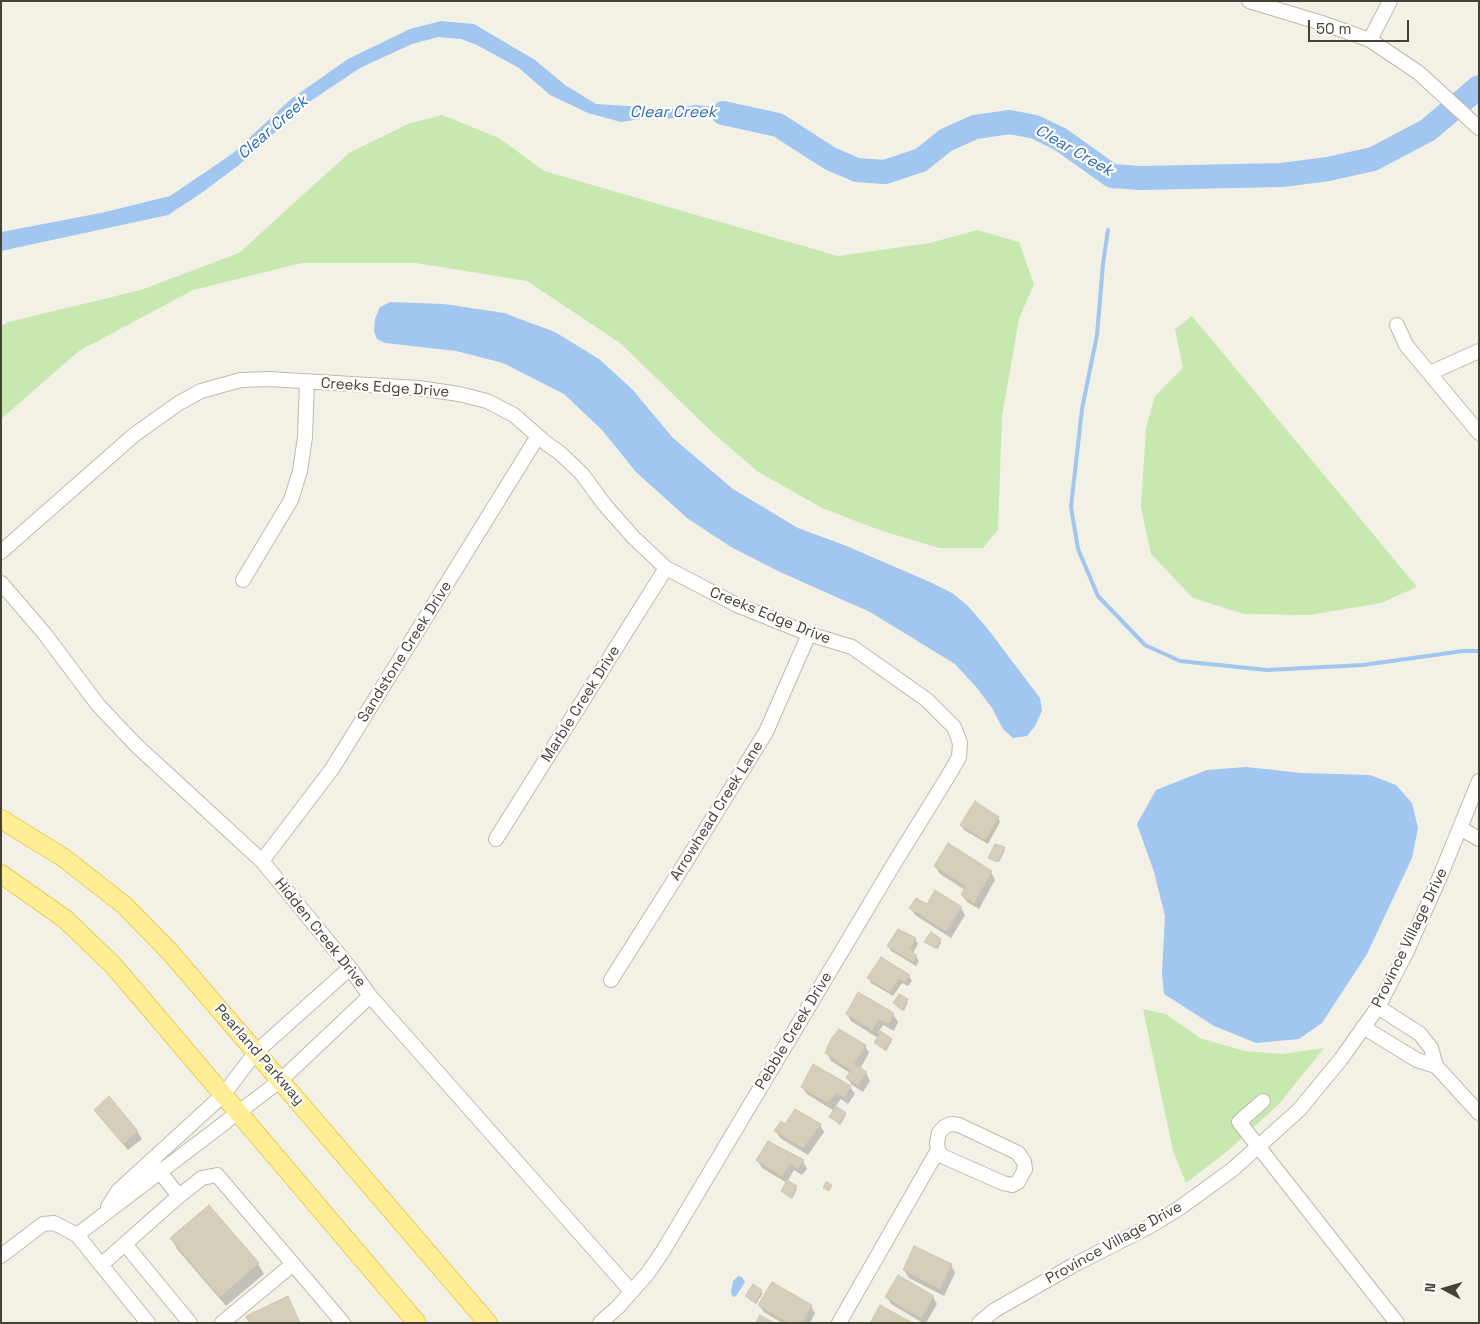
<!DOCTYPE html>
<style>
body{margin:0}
#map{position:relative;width:1480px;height:1324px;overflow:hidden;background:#f3f1e6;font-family:"Space Grotesk",sans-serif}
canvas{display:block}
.frame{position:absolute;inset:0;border:2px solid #464135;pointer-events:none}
.north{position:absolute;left:1420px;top:1264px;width:50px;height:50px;-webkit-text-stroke:4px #fff;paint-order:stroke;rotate:276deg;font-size:14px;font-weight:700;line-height:20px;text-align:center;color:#464135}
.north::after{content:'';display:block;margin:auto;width:18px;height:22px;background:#464135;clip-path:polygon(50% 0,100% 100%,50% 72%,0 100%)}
.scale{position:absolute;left:1308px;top:20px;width:101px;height:22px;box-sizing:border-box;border:2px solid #464135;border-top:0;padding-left:6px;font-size:15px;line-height:18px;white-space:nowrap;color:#464135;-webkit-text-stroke:4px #fff;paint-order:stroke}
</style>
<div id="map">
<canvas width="1480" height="1324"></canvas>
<div class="frame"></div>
<div class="north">N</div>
<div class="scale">50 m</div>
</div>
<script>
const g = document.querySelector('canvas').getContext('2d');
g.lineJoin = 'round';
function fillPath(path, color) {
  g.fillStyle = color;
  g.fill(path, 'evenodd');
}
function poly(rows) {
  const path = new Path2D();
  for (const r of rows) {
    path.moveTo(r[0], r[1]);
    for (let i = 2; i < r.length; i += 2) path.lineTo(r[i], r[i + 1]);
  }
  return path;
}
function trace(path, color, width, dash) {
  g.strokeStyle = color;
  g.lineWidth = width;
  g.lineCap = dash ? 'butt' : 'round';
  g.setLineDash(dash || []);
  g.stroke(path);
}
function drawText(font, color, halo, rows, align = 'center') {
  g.font = font + ' "Space Grotesk",sans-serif';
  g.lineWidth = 4.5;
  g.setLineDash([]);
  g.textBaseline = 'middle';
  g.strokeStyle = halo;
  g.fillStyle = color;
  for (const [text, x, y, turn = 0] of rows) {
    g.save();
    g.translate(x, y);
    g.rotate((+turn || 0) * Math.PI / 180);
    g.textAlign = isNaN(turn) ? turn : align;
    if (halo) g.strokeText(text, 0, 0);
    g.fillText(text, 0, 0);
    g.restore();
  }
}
fillPath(poly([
 [442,115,499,138,544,171,838,256,930,243,977,230,1019,242,1034,284,1019,319,1002,416,998,530,983,548,940,548,882,531,822,508,757,471,712,432,620,343,527,281,416,263,302,263,193,290,79,351,1,419,1,326,8,322,141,290,239,253,349,153,408,124],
 [1192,316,1417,587,1381,603,1309,615,1244,614,1193,598,1151,554,1141,507,1146,428,1155,396,1183,368,1175,329],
 [1143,1009,1166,1014,1200,1038,1244,1051,1282,1054,1324,1048,1279,1104,1229,1150,1186,1183,1173,1151]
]), '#c7e8ae');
fillPath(poly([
 [441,21,474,24,535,60,565,85,596,104,674,109,695,105,729,108,756,114,754,122,700,115,664,119,647,118,621,122,588,113,550,95,519,68,477,45,461,39,438,37,412,44,360,68,306,104,239,165,200,194,168,215,1,251,1,232,101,213,170,196,232,154,291,99,348,59,410,29],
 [390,302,444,304,504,313,555,332,599,359,632,389,673,438,733,489,798,528,844,545,930,582,952,593,967,605,987,628,1040,698,1042,711,1035,726,1027,736,1013,738,1003,729,992,708,977,688,955,664,870,612,780,572,731,547,687,518,636,472,602,430,564,394,503,363,456,351,385,343,377,339,374,331,375,319,380,307],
 [1246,767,1302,773,1370,775,1396,785,1412,803,1418,828,1412,858,1367,954,1322,1023,1299,1039,1256,1043,1214,1026,1164,994,1162,973,1165,916,1154,872,1137,824,1156,790,1207,770],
 [738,1276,742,1277,745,1282,736,1296,733,1297,731,1292,733,1281]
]), '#a1c6f0');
fillPath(poly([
 [998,817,1000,822,988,844,964,830,961,825],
 [1004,848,1005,850,999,862,990,858],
 [935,866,991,872,995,880,979,909,967,902,962,895,965,890,940,874],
 [927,906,961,908,965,915,951,938,915,915,911,908],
 [915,939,918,944,913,953,919,961,916,966,891,951,888,946],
 [940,940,941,942,938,949,926,942],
 [909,976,912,981,908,986,902,983,893,996,871,983,869,978],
 [907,1000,908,1002,904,1011,894,1003],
 [847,1014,893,1014,898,1022,894,1031,883,1025,879,1032,892,1041,886,1051,877,1045,876,1043,878,1038,851,1021],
 [865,1046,869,1053,860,1069,866,1073,870,1081,863,1092,852,1085,847,1078,850,1073,831,1061,827,1053],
 [802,1087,850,1087,855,1094,848,1104,841,1099,835,1107,846,1115,840,1125,830,1117,834,1111,807,1094],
 [95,1110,137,1131,142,1139,128,1150,100,1117],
 [820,1125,824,1132,808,1155,780,1138,776,1131,786,1126],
 [757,1160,803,1161,807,1169,802,1175,794,1170,787,1182,797,1189,792,1199,782,1191,787,1183,762,1168],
 [209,1206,258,1264,264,1274,226,1306,177,1249,172,1239],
 [951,1265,955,1273,944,1296,909,1278,904,1270],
 [753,1286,763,1293,756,1304,747,1296],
 [887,1297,933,1297,937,1304,926,1323,923,1323,891,1304],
 [759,1305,811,1306,815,1313,810,1323,782,1323,764,1312]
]), '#0003');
trace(poly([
 [1112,176,1114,181,1114,187],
 [1108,230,1103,264,1097,335,1082,409,1071,507,1078,549,1098,596,1145,645,1180,661,1267,670,1363,665,1463,651,1479,651]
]), '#a1c6f0', 4);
trace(poly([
 [723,113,778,125,831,159,857,170,885,172,921,160,946,140,975,127,1010,122,1035,127,1060,139,1112,176,1141,178,1282,175,1328,169,1373,159,1428,130,1479,87]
]), '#a1c6f0', 24);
const building = poly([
 [975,801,999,817,985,840,960,825,975,801],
 [948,843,992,871,974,903,961,895,966,886,934,866,948,843],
 [995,844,1005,847,997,862,988,858,995,844],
 [935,890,962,907,946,931,909,908,916,898,927,904,935,890],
 [898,929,916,938,910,949,917,956,913,962,887,946,898,929],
 [931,932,941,939,936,948,924,942,931,932],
 [881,957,910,975,905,982,899,979,890,992,867,978,881,957],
 [858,992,894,1013,889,1024,879,1019,872,1030,846,1014,858,992],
 [899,994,908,999,902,1010,893,1003,899,994],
 [839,1029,866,1045,854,1064,867,1072,858,1085,846,1078,851,1070,825,1053,831,1039,839,1029],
 [881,1031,892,1039,885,1049,874,1043,881,1031],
 [813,1064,851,1086,844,1097,836,1093,828,1103,801,1087,813,1064],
 [109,1096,138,1131,123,1144,94,1110,109,1096],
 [836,1106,846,1113,839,1123,829,1117,836,1106],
 [795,1109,821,1124,803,1148,774,1131,781,1121,785,1124,795,1109],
 [768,1141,804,1160,798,1169,790,1163,782,1176,756,1160,768,1141],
 [787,1180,797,1186,791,1198,781,1191,787,1180],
 [826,1182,832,1185,829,1191,823,1188,826,1182],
 [209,1205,259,1263,220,1297,170,1238,209,1205],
 [914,1246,952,1264,940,1289,903,1270,914,1246],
 [898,1275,934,1296,921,1318,885,1297,898,1275],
 [772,1282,812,1305,802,1323,789,1323,758,1305,772,1282],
 [753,1284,762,1290,755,1303,745,1296,753,1284],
 [288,1296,300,1323,249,1323,246,1316,288,1296],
 [880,1305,913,1323,870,1323,880,1305],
 [760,1315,774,1323,756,1323,760,1315]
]);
fillPath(building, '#d5cebb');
trace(building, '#d0c7ae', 1);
const minor = poly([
 [1249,1,1325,24,1370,40,1419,73,1479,128],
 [1370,40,1390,1],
 [1397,325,1406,345,1479,433],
 [1430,373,1479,351],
 [1,552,134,435,179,403,201,391,241,380,269,379,418,388,459,394,487,401,514,415,546,443,560,453,582,474,604,504,633,537,666,568,737,605,809,634,852,647,927,700,954,727,960,743,959,757,950,773,892,867,663,1251,648,1273,618,1307,600,1323],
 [243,580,291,500,300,471,305,437,307,382],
 [1,583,44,633,98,705,137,746,262,861,350,968,370,996,631,1291],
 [1460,828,1479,839],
 [496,839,666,568],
 [262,861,332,769,538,436],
 [611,980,685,863,766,732,809,634],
 [1378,1007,1420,1034,1431,1048,1436,1066],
 [1363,1027,1417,1060,1436,1066,1479,1113],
 [1263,1101,1239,1122,1397,1323],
 [951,1124,959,1125,1018,1153,1024,1162,1025,1169,1018,1182,1012,1185,1003,1183,942,1156,938,1150,937,1143,939,1133,944,1127,951,1124],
 [155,1166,179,1196,202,1178,217,1175,293,1264],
 [108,1207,118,1191,223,1095,255,1053,350,968],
 [77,1235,281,1080,370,996],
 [125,1244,190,1323],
 [1,1256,43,1224,54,1223,77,1235,148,1323],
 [101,1265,179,1196],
 [222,1323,293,1264,343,1323],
 [839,1323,938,1150],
 [979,1323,995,1310,1072,1266,1152,1225,1181,1207,1233,1169,1299,1110,1341,1059,1378,1007,1407,951,1439,879,1479,781]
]);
const major = poly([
 [1,819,64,858,124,905,170,952,488,1323],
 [1,874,65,919,113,965,417,1323]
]);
trace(minor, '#bfbaa8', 16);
trace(major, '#e4ce63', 20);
trace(minor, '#fff', 14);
trace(major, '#ffee93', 18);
drawText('15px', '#464135', '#fff', [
 ["Creeks Edge Drive",385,388,4],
 ["Creeks Edge Drive",770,616,22],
 ["Sandstone Creek Drive",405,652,-58],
 ["Marble Creek Drive",581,704,-58],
 ["Arrowhead Creek Lane",717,811,-58],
 ["Hidden Creek Drive",320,933,51],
 ["Province Village Drive",1410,938,-64],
 ["Pebble Creek Drive",794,1031,-59],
 ["Pearland Parkway",259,1055,49],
 ["Province Village Drive",1114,1243,-29]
]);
drawText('italic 16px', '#2e6ab2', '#fff', [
 ["Clear Creek",673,113],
 ["Clear Creek",273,128,-41],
 ["Clear Creek",1074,151,30]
]);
</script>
